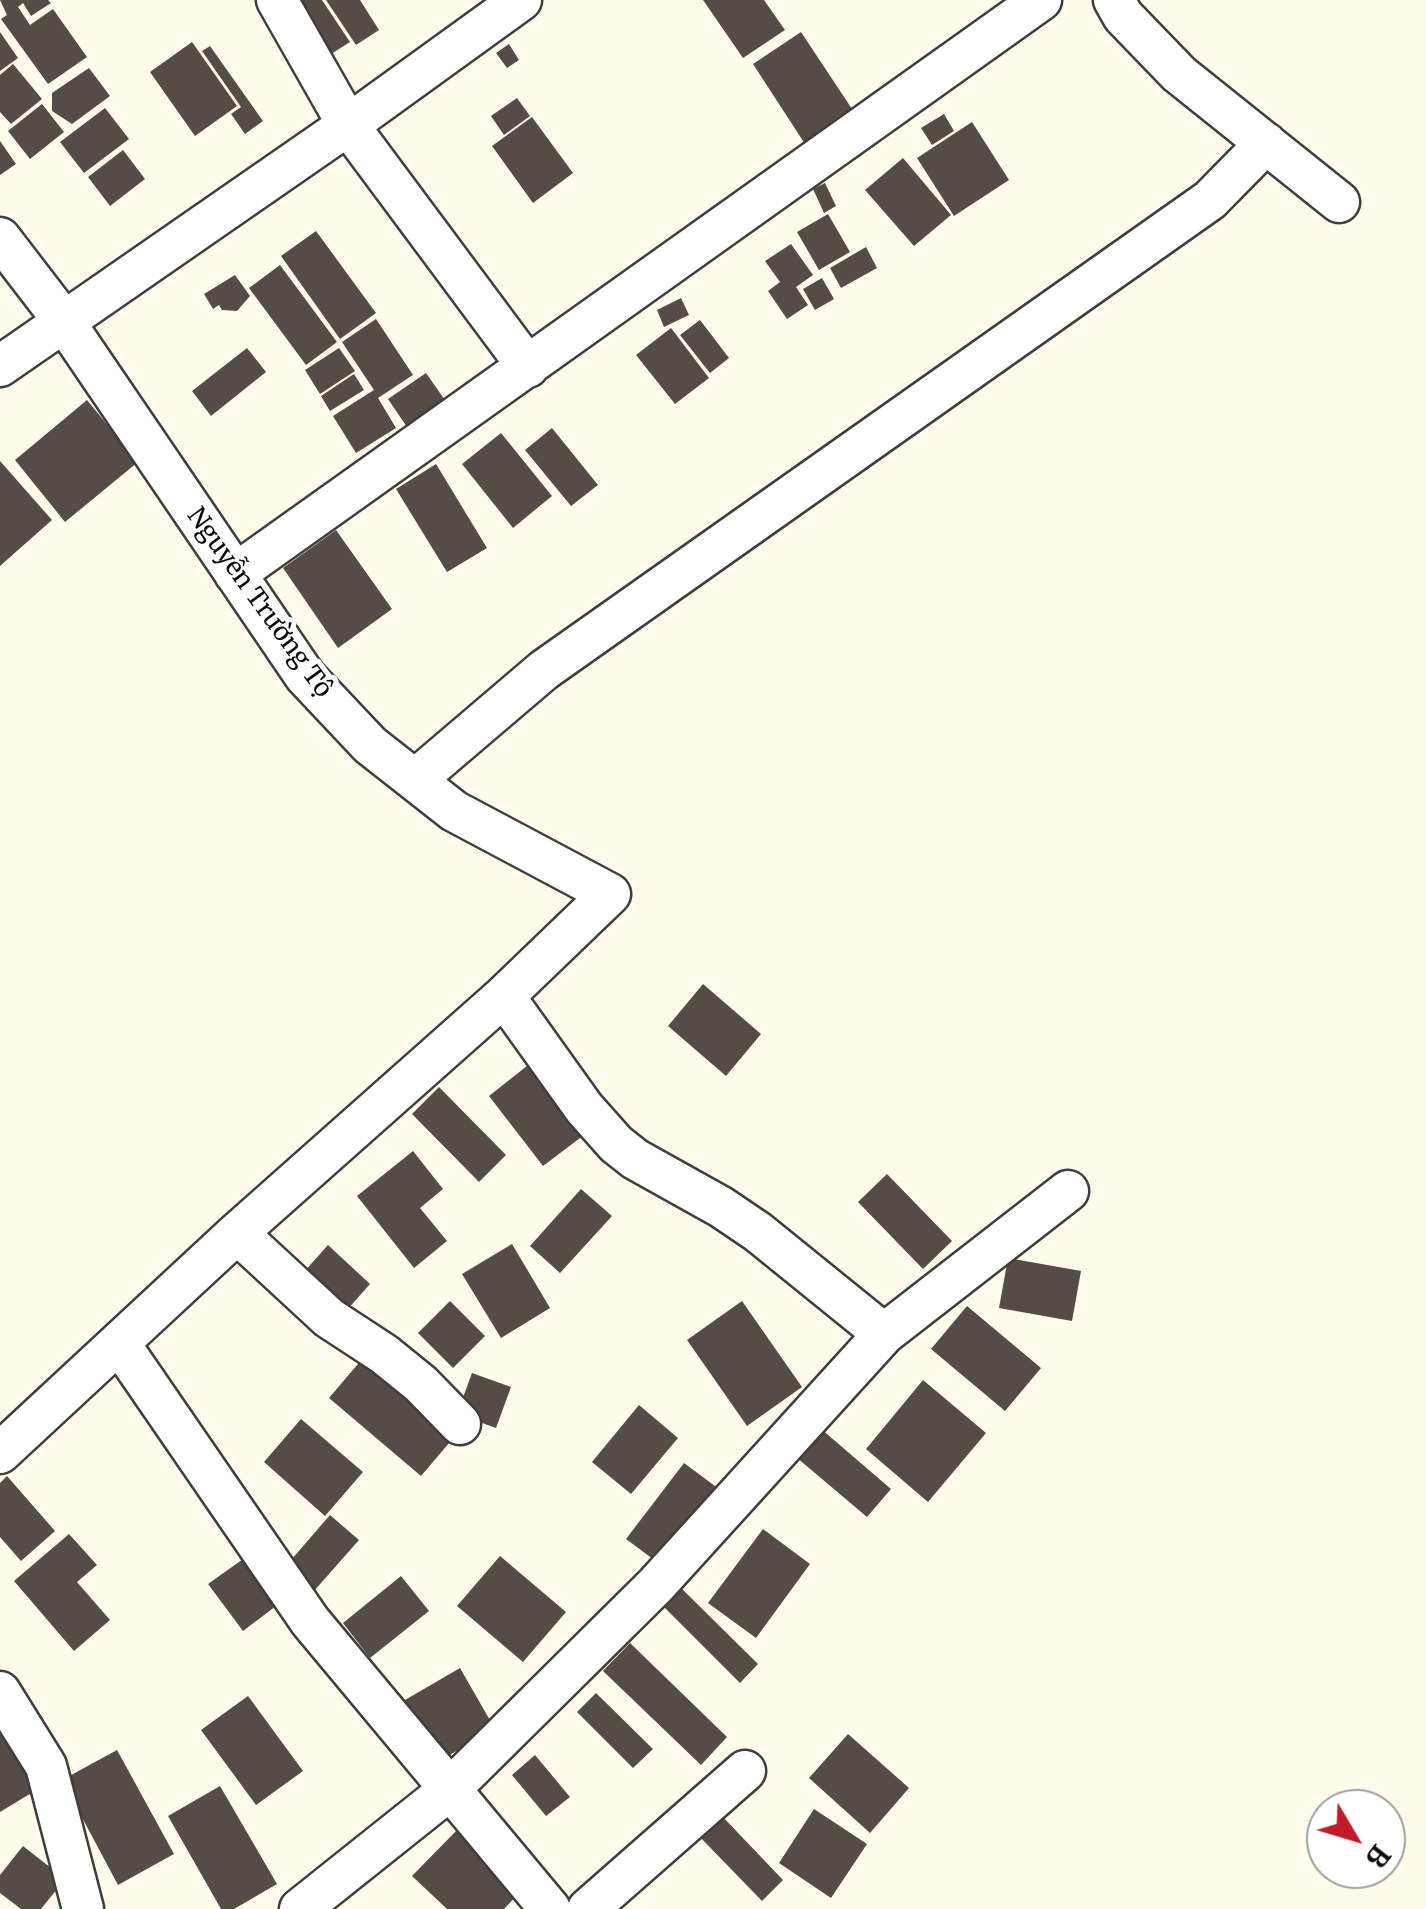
<!DOCTYPE html>
<meta charset="utf-8">
<style>
body{margin:0}
#map{position:relative;width:1426px;height:1909px;overflow:hidden;background:#fffaea;font-family:Merriweather,serif}
canvas{display:block}
.north{position:absolute;left:1306px;top:1789px;width:100px;height:100px;box-sizing:border-box;background:#fff;border:2px solid #9d9d9d;border-radius:50%;rotate:128deg;font-size:28px;font-weight:700;line-height:40px;text-align:center;color:#0b0b0b}
.north::after{content:'';display:block;margin:auto;width:35px;height:45px;background:#c31b2c;clip-path:polygon(50% 0,100% 100%,50% 72%,0 100%)}
</style>
<div id="map">
<canvas width="1426" height="1909"></canvas>
<div class="north">B</div>
</div>
<script>
const g = document.querySelector('canvas').getContext('2d');
g.lineJoin = 'round';
function fillPath(path, color) {
  g.fillStyle = color;
  g.fill(path, 'evenodd');
}
function poly(rows) {
  const path = new Path2D();
  for (const r of rows) {
    path.moveTo(r[0], r[1]);
    for (let i = 2; i < r.length; i += 2) path.lineTo(r[i], r[i + 1]);
  }
  return path;
}
function trace(path, color, width, dash) {
  g.strokeStyle = color;
  g.lineWidth = width;
  g.lineCap = dash ? 'butt' : 'round';
  g.setLineDash(dash || []);
  g.stroke(path);
}
function drawText(font, color, halo, rows, align = 'center') {
  g.font = font + ' Merriweather,serif';
  g.lineWidth = 10;
  g.setLineDash([]);
  g.textBaseline = 'middle';
  g.strokeStyle = halo;
  g.fillStyle = color;
  for (const [text, x, y, turn = 0] of rows) {
    g.save();
    g.translate(x, y);
    g.rotate((+turn || 0) * Math.PI / 180);
    g.textAlign = isNaN(turn) ? turn : align;
    if (halo) g.strokeText(text, 0, 0);
    g.fillText(text, 0, 0);
    g.restore();
  }
}
fillPath(poly([
 [0,0,48,0,51,3,31,16,23,3,18,7,30,25,53,9,87,57,48,84,1,19,7,15],
 [290,0,322,0,350,42,328,56],
 [326,0,360,0,379,30,356,45],
 [703,0,764,0,785,30,743,58],
 [0,32,18,58,0,71],
 [801,32,854,112,805,144,753,64],
 [192,42,237,106,195,136,150,72],
 [509,44,519,60,507,68,496,53],
 [210,46,263,121,245,134,231,114,241,107,202,51],
 [13,64,42,99,11,124,0,112,0,75],
 [89,68,110,96,72,124,52,111,52,93],
 [517,98,530,116,504,135,491,116],
 [42,104,64,132,30,159,8,131],
 [105,108,129,139,84,173,60,142],
 [944,114,954,131,932,145,921,128],
 [532,117,573,173,533,203,492,146],
 [972,122,1009,180,954,216,917,158],
 [0,141,16,164,0,175],
 [123,150,145,179,110,206,88,177],
 [903,158,951,215,914,246,865,190],
 [825,183,836,206,824,213,813,189],
 [828,214,850,252,819,270,797,232],
 [316,231,376,313,340,339,281,256],
 [791,244,813,275,796,287,808,305,787,319,768,291,780,282,765,261],
 [866,247,877,268,841,288,830,268],
 [280,265,337,342,306,365,249,288],
 [235,275,250,296,237,311,222,310,219,305,213,309,204,294],
 [822,278,834,299,815,310,803,289],
 [681,298,689,315,664,327,657,310],
 [376,319,413,375,378,398,396,428,356,453,333,416,374,390,342,342],
 [700,320,729,358,710,373,680,335],
 [671,328,709,378,675,404,636,355],
 [247,348,266,372,211,416,192,391],
 [339,348,355,371,320,394,305,370],
 [426,373,447,403,409,430,388,399],
 [354,374,364,390,330,411,321,396],
 [87,400,138,462,65,522,15,460],
 [552,428,598,485,571,506,525,450],
 [501,433,552,496,513,528,462,464],
 [0,461,52,520,0,566],
 [436,464,487,548,447,572,396,489],
 [336,530,392,609,338,648,283,568],
 [703,984,761,1034,726,1076,668,1026],
 [537,1058,592,1129,543,1166,489,1096],
 [439,1087,506,1155,479,1182,412,1114],
 [413,1151,443,1189,420,1208,447,1241,414,1268,357,1196],
 [887,1174,952,1241,923,1269,858,1202],
 [581,1189,612,1216,560,1273,530,1246],
 [512,1244,550,1308,501,1338,462,1274],
 [328,1245,370,1284,346,1311,303,1273],
 [1008,1258,1081,1271,1072,1321,999,1308],
 [450,1301,485,1336,453,1368,418,1333],
 [742,1301,802,1387,747,1426,687,1340],
 [967,1306,1041,1368,1005,1411,931,1349],
 [363,1358,455,1436,421,1476,329,1398],
 [472,1373,511,1387,496,1428,457,1414],
 [923,1380,986,1433,928,1502,866,1449],
 [639,1405,678,1438,631,1494,592,1462],
 [301,1419,363,1472,325,1516,264,1462],
 [820,1428,891,1489,867,1517,796,1457],
 [684,1463,719,1489,661,1565,626,1539],
 [7,1476,55,1531,21,1561,0,1537,0,1483],
 [330,1515,359,1540,314,1591,285,1567],
 [763,1529,810,1564,756,1638,708,1603],
 [69,1534,97,1565,77,1582,110,1620,74,1651,14,1581],
 [500,1556,566,1612,523,1662,457,1606],
 [246,1557,280,1603,243,1631,208,1584],
 [401,1576,429,1611,370,1658,343,1623],
 [677,1584,758,1664,740,1683,659,1602],
 [630,1643,727,1737,701,1765,603,1671],
 [460,1668,495,1729,439,1761,405,1700],
 [596,1693,653,1749,633,1768,577,1712],
 [248,1696,303,1771,256,1805,201,1730],
 [0,1726,38,1789,0,1812],
 [848,1734,909,1788,870,1833,809,1778],
 [117,1750,174,1854,118,1885,62,1780],
 [535,1755,570,1797,546,1816,512,1775],
 [220,1786,277,1884,234,1909,221,1909,168,1816],
 [814,1809,867,1844,831,1898,779,1863],
 [720,1814,783,1880,762,1901,698,1835],
 [457,1830,520,1892,504,1909,447,1909,412,1876],
 [23,1846,65,1879,41,1909,21,1909,0,1893,0,1875]
]), '#554c47');
const street = poly([
 [277,0,348,125,528,367],
 [1114,0,1123,16,1179,74,1339,202],
 [0,238,63,320,305,676,370,745,454,811,610,894,504,996,237,1233,0,1453],
 [0,366,348,125,521,0],
 [235,574,1041,0],
 [415,780,544,670,1210,200,1266,143],
 [504,996,584,1108,616,1144,635,1159,721,1207,758,1232,884,1334],
 [237,1233,329,1318,384,1354,421,1384,460,1424],
 [119,1343,310,1621,550,1909],
 [0,1692,46,1766,83,1909],
 [300,1909,448,1791,656,1585,884,1334,1068,1191],
 [588,1909,745,1771]
]);
trace(street, '#3e3e3e', 45);
trace(street, '#fff', 40);
drawText('25px', '#0b0b0b', '#fff', [
 ["Nguyễn Trường Tộ",259,603,54]
]);
</script>
